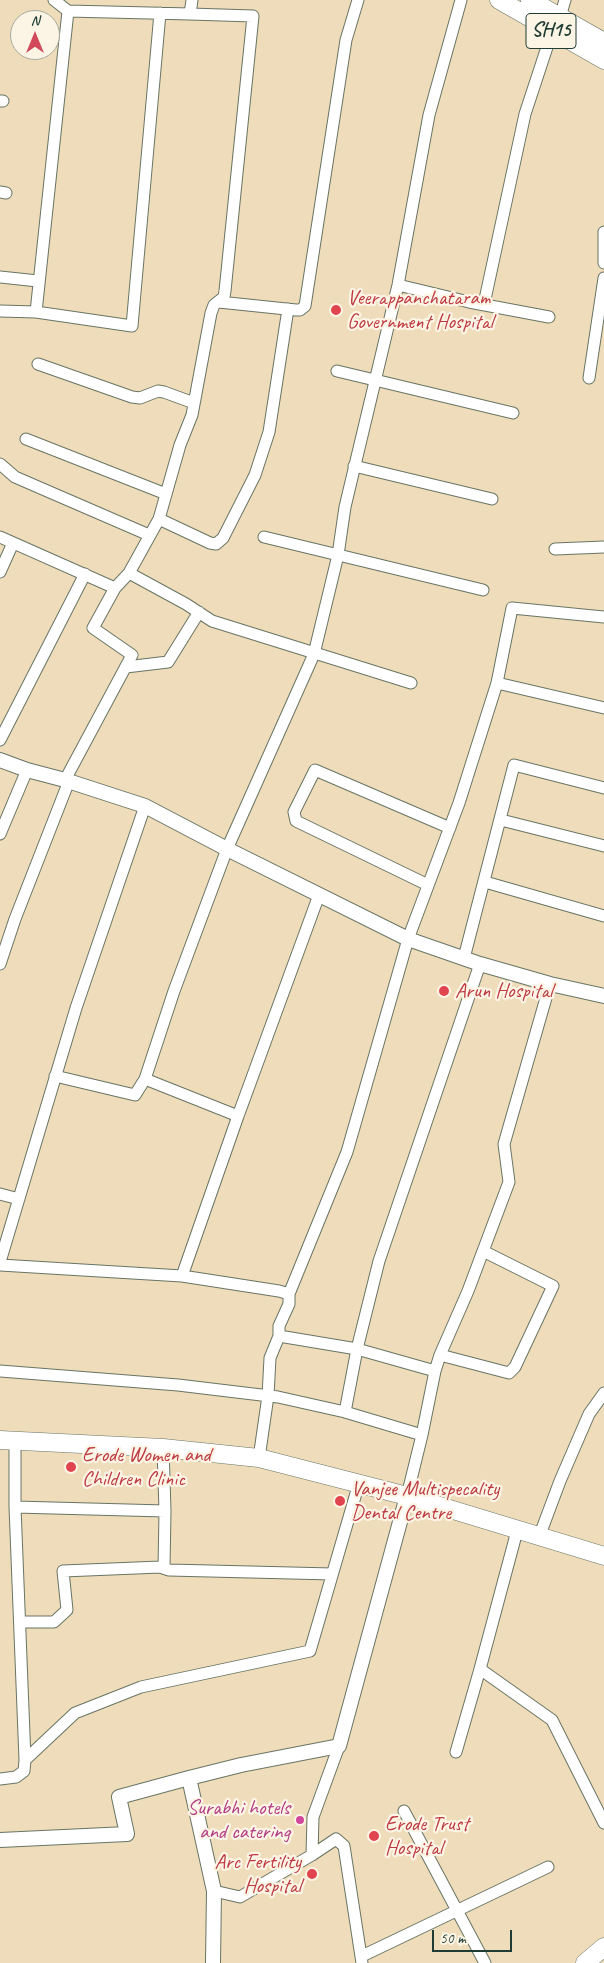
<!DOCTYPE html>
<style>
body{margin:0}
#map{position:relative;width:604px;height:1963px;overflow:hidden;background:#efdcba;font-family:Caveat,sans-serif}
canvas{display:block}
.north{position:absolute;left:10px;top:10px;width:50px;height:50px;box-sizing:border-box;background:#fcf5e5;border:1px solid #a4ab9e;border-radius:50%;rotate:0deg;font-size:14px;font-weight:700;line-height:20px;text-align:center;color:#1f3d34}
.north::after{content:'';display:block;margin:auto;width:18px;height:22px;background:#d1495b;clip-path:polygon(50% 0,100% 100%,50% 72%,0 100%)}
.scale{position:absolute;left:432px;top:1930px;width:80px;height:22px;box-sizing:border-box;border:2px solid #1f3d34;border-top:0;padding-left:6px;font-size:15px;line-height:18px;white-space:nowrap;color:#1f3d34;-webkit-text-stroke:4px #fcf5e5;paint-order:stroke}
</style>
<div id="map">
<canvas width="604" height="1963"></canvas>
<div class="north">N</div>
<div class="scale">50 m</div>
</div>
<script>
const g = document.querySelector('canvas').getContext('2d');
g.lineJoin = 'round';
function poly(rows) {
  const path = new Path2D();
  for (const r of rows) {
    path.moveTo(r[0], r[1]);
    for (let i = 2; i < r.length; i += 2) path.lineTo(r[i], r[i + 1]);
  }
  return path;
}
function trace(path, color, width, dash) {
  g.strokeStyle = color;
  g.lineWidth = width;
  g.lineCap = dash ? 'butt' : 'round';
  g.setLineDash(dash || []);
  g.stroke(path);
}
function drawText(font, color, halo, rows, align = 'center') {
  g.font = font + ' Caveat,sans-serif';
  g.lineWidth = 4.5;
  g.setLineDash([]);
  g.textBaseline = 'middle';
  g.strokeStyle = halo;
  g.fillStyle = color;
  for (const [text, x, y, turn = 0] of rows) {
    g.save();
    g.translate(x, y);
    g.rotate((+turn || 0) * Math.PI / 180);
    g.textAlign = isNaN(turn) ? turn : align;
    if (halo) g.strokeText(text, 0, 0);
    g.fillText(text, 0, 0);
    g.restore();
  }
}
const minor = poly([
 [54,0,68,11],
 [560,17,565,0],
 [0,101,3,101],
 [0,192,6,193],
 [604,232,604,263],
 [0,277,38,281],
 [398,285,469,302,549,317],
 [219,302,296,310,300,310,305,306,346,40,358,0],
 [484,304,525,114,552,32],
 [0,311,36,312,68,11,190,14,192,0],
 [36,312,132,326,160,13],
 [38,364,132,397,140,398,158,391,164,392,194,403],
 [337,371,513,413],
 [589,378,604,278],
 [26,439,166,494],
 [0,464,15,477,149,535],
 [354,466,492,499],
 [159,519,210,543,216,544,223,538,255,475,269,432,288,309],
 [0,537,115,588],
 [264,537,483,590],
 [555,549,604,547],
 [0,572,13,543],
 [129,573,186,604,212,621,411,683],
 [126,667,168,662,199,612],
 [497,683,604,708],
 [0,740,85,574],
 [65,780,132,655,93,628,115,588,129,573,159,519,180,445,192,415,211,313,214,305,224,297,225,291,253,16,190,14],
 [501,820,604,846],
 [0,834,27,770],
 [485,882,604,916],
 [428,885,296,821,294,812,315,770,450,828],
 [319,895,238,1116,145,1079,174,991,227,849,314,654,338,555,345,507,398,285,429,115,461,0],
 [464,958,514,765,604,788],
 [0,964,15,919,69,781],
 [55,1076,135,1095,145,1079],
 [0,1194,19,1199],
 [0,1262,76,1008,145,806],
 [0,1265,182,1276,279,1291,289,1294],
 [182,1276,238,1116],
 [279,1336,357,1349,435,1371],
 [440,1355,509,1373,515,1367,553,1286,483,1251],
 [0,1371,178,1385,278,1397,345,1412,422,1435,435,1371,440,1355,468,1291,509,1182,504,1144,550,984],
 [345,1412,357,1349,379,1261,480,964],
 [15,1440,15,1507,25,1760,75,1713,141,1687,310,1651,359,1483],
 [163,1448,165,1511,164,1568],
 [259,1458,268,1396,270,1358,279,1336,279,1326,289,1304,289,1294,347,1152,408,939,459,803,497,683,512,608,604,617],
 [407,1496,422,1435],
 [15,1507,165,1511],
 [517,1531,480,1669,552,1720,604,1823],
 [539,1537,560,1481,589,1414,604,1393],
 [20,1622,54,1622,67,1610,63,1571,160,1567,169,1570,332,1574],
 [339,1746,313,1817,312,1855,336,1839,344,1846,362,1963],
 [456,1752,480,1669],
 [0,1779,16,1777,24,1771,25,1760],
 [404,1811,485,1963],
 [214,1891,240,1897,312,1855],
 [362,1956,548,1867]
]);
const tertiary = poly([
 [0,760,27,770,65,780,145,806,227,849,408,939,480,964,550,984,604,996],
 [0,1840,127,1834,119,1797,189,1778],
 [213,1963,214,1891,189,1778,241,1765,339,1746,407,1496]
]);
const primary = poly([
 [499,0,604,60],
 [530,0,604,42],
 [0,1440,163,1448,259,1458,407,1496,604,1556],
 [585,1963,604,1947]
]);
trace(minor, '#687563', 13);
trace(tertiary, '#687563', 16);
trace(primary, '#687563', 19);
trace(minor, '#fff', 11);
trace(tertiary, '#fff', 14);
trace(primary, '#fff', 18);
for (const [x, y, r, color] of [
 [336,310,6,"#e0444e"],
 [444,991,6,"#e0444e"],
 [71,1467,6,"#e0444e"],
 [340,1501,6,"#e0444e"],
 [300,1820,5,"#d1479c"],
 [374,1836,6,"#e0444e"],
 [312,1874,6,"#e0444e"]
]) {
  const dot = new Path2D();
  dot.arc(x, y, r, 0, 2 * Math.PI);
  g.fillStyle = color;
  g.fill(dot);
  trace(dot, '#fcf5e5', 2);
}
for (const [x, y, w] of [
 [551,31,50]
]) {
  const box = new Path2D();
  box.roundRect(x - w / 2, y - 17.5, w, 35, 4);
  g.fillStyle = '#fcf5e5';
  g.fill(box);
  trace(box, '#1f3d34', 1);
}
drawText('bold 20px', '#1f3d34', null, [
 ["SH15",551,31]
]);
drawText('21px', '#be3a42', '#fcf5e5', [
 ["Veerappanchataram",347,298],
 ["Government Hospital",347,322],
 ["Arun Hospital",455,991],
 ["Erode Women and",82,1455],
 ["Children Clinic",82,1479],
 ["Vanjee Multispecality",351,1489],
 ["Dental Centre",351,1513],
 ["Erode Trust",385,1824],
 ["Hospital",385,1848],
 ["Arc Fertility",301,1862,"right"],
 ["Hospital",301,1886,"right"]
], 'left');
drawText('21px', '#b23c85', '#fcf5e5', [
 ["Surabhi hotels",290,1808],
 ["and catering",290,1832]
], 'right');
</script>
